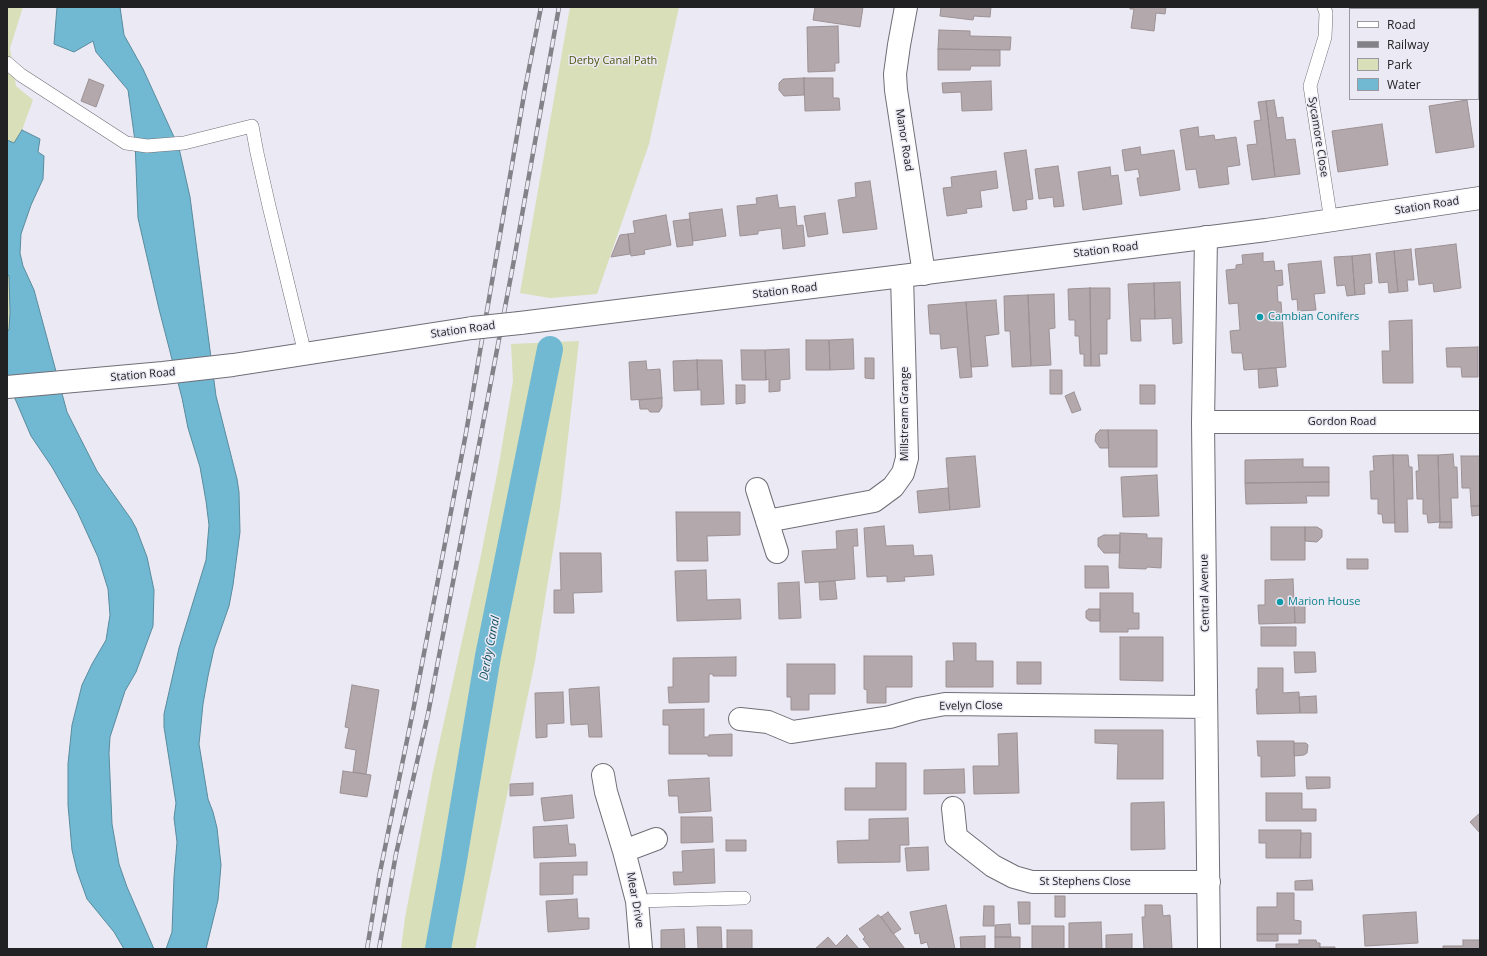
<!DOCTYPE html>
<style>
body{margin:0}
#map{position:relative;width:1487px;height:956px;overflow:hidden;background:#ebe9f3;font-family:"Open Sans",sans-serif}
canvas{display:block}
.frame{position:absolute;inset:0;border:8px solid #212023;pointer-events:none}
.legend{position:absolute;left:1349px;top:8px;width:130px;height:92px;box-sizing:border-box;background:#ebe9f3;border:1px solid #9a99a0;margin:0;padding:5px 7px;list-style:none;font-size:12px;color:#212023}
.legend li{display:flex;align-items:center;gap:8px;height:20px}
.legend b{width:20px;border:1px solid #9a99a0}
</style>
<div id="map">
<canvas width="1487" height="956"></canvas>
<div class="frame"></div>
<ul class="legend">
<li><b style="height:5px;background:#fff"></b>Road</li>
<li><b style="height:5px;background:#848289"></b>Railway</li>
<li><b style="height:11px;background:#d9dfb8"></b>Park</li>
<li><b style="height:11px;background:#71b9d2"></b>Water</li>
</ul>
</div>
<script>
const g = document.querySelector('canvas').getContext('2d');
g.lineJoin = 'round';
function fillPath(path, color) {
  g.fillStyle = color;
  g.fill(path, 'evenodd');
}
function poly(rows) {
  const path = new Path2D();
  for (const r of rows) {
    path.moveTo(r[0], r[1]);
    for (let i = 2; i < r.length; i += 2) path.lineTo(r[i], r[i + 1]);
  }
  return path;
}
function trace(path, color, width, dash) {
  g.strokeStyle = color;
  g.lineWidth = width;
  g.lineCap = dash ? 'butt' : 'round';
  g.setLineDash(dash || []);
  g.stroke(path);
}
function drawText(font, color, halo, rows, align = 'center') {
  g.font = font + ' "Open Sans",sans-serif';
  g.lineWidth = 3;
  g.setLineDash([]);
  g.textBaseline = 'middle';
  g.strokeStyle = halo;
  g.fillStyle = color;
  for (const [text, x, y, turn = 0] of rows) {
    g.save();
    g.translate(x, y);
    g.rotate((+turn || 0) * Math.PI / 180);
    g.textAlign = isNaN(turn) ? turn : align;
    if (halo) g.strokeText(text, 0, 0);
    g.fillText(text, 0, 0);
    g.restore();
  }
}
fillPath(poly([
 [7,7,23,7,10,48,16,86,33,100,22,130,14,143,7,140],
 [570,7,679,7,649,144,597,294,550,298,520,293],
 [7,274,9,276,10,313,9,330,7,331],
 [579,341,560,507,535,661,475,949,401,949,405,918,433,771,480,560,499,464,513,381,511,344]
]), '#d9dfb8');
const water = poly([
 [57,7,120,7,124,35,143,69,179,148,190,197,216,396,237,479,239,492,240,532,233,585,229,606,214,649,208,676,203,704,199,744,208,799,213,812,217,828,221,865,218,900,206,949,166,949,172,932,174,877,177,842,174,818,176,803,164,727,164,714,179,648,206,560,209,525,206,501,200,467,188,428,182,398,159,309,138,218,135,141,128,90,96,52,93,41,74,52,54,44,57,7],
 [22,130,40,139,38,152,44,156,43,179,31,205,21,234,20,253,23,266,34,290,67,412,97,471,131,519,136,528,147,557,154,590,153,626,136,672,125,691,110,737,109,753,112,824,119,864,127,887,154,949,124,949,114,932,87,899,77,871,72,850,68,805,68,764,72,725,82,685,92,664,106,640,110,615,108,589,98,557,77,511,52,467,31,436,7,380,7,331,9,330,10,313,9,276,7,274,7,140,14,143,22,130]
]);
fillPath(water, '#71b9d2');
trace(water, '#598b9e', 1);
trace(poly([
 [438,949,453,866,488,656,550,349]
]), '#71b9d2', 26);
const building = poly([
 [815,7,863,7,860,27,813,20,815,7],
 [941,7,991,7,990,17,974,16,973,20,940,16,941,7],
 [1130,7,1166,7,1165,14,1156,13,1154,31,1131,28,1134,9,1130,9,1130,7],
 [1434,7,1453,7,1454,9,1434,9,1434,7],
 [838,26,839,63,835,63,835,71,808,72,807,27,838,26],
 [939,30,970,31,970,36,1011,37,1010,50,938,49,939,30],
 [938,49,1000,50,1000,66,971,66,970,70,938,70,938,49],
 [804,78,804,95,784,96,779,90,779,83,783,79,804,78],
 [804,78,833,78,833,98,839,98,840,110,805,111,804,78],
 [89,79,104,85,96,107,81,101,89,79],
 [991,81,992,110,962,111,961,92,943,93,942,83,991,81],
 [1274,100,1277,118,1283,117,1286,140,1295,139,1300,174,1275,177,1266,101,1274,100],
 [1467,100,1474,147,1436,153,1429,106,1467,100],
 [1266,101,1275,177,1252,180,1247,145,1257,144,1254,121,1261,120,1258,102,1266,101],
 [1382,124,1388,165,1338,172,1332,131,1382,124],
 [1198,127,1199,137,1214,135,1215,140,1236,137,1240,165,1227,167,1229,184,1199,188,1196,169,1186,170,1180,130,1198,127],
 [1140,147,1141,155,1174,150,1180,190,1140,196,1137,178,1140,178,1138,169,1125,171,1122,150,1140,147],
 [1026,150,1033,199,1026,200,1027,209,1013,211,1004,153,1026,150],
 [1058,166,1064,206,1054,207,1053,197,1039,199,1035,169,1058,166],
 [1110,167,1111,176,1118,175,1122,204,1083,210,1078,172,1110,167],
 [996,171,998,188,980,191,982,207,966,209,967,213,947,216,943,188,952,187,951,177,996,171],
 [870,181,877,229,843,233,838,200,856,197,855,183,870,181],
 [777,195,779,208,795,206,797,226,803,225,805,246,783,249,781,228,758,231,758,234,740,236,737,206,757,204,756,198,777,195],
 [722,209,726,236,693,241,689,213,722,209],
 [825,213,828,234,808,237,804,216,825,213],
 [666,215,671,245,644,250,645,254,631,256,628,234,635,233,633,221,666,215],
 [690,219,693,245,677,247,673,221,690,219],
 [628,234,630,254,611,257,620,235,628,234],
 [1456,244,1461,288,1434,292,1433,283,1419,285,1415,249,1456,244],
 [1411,249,1414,280,1407,280,1408,291,1398,292,1394,251,1411,249],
 [1394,251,1398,292,1389,293,1388,282,1379,283,1376,253,1394,251],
 [1263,253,1263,262,1274,261,1275,271,1282,270,1283,285,1277,286,1278,302,1281,302,1286,367,1244,370,1242,353,1232,353,1230,331,1240,330,1238,303,1229,304,1226,270,1236,269,1236,265,1243,264,1242,255,1263,253],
 [1370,254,1372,283,1364,284,1365,294,1355,295,1352,256,1370,254],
 [1352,256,1355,295,1347,296,1345,285,1337,286,1334,257,1352,256],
 [1321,261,1325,293,1314,294,1316,310,1298,311,1297,299,1292,300,1288,264,1321,261],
 [1180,282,1182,343,1173,344,1172,318,1155,319,1154,283,1180,282],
 [1154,283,1155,319,1140,319,1141,341,1131,341,1128,284,1154,283],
 [1090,288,1091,366,1084,366,1084,354,1080,354,1079,336,1075,336,1075,320,1069,320,1068,289,1090,288],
 [1090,288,1110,288,1110,319,1107,319,1107,354,1099,354,1100,366,1091,366,1090,288],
 [1054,294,1055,328,1049,329,1051,365,1031,366,1028,295,1054,294],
 [1028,295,1031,366,1012,367,1010,331,1005,331,1004,296,1028,295],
 [996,300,999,334,985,336,988,366,971,367,966,302,996,300],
 [966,302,972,377,960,378,957,347,941,349,940,334,930,334,928,305,966,302],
 [1412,320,1413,383,1383,383,1382,351,1390,351,1389,321,1412,320],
 [853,339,854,369,830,370,829,340,853,339],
 [806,340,829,340,830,370,806,370,806,340],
 [1478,347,1478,377,1462,377,1461,367,1447,367,1446,348,1478,347],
 [789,349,790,379,780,380,780,391,769,392,769,379,766,380,765,350,789,349],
 [741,350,765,350,766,380,742,380,741,350],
 [865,358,874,358,874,379,865,378,865,358],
 [697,360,698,390,674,391,673,361,697,360],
 [697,360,722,360,724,404,701,405,701,390,698,390,697,360],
 [646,361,647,370,660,369,662,398,631,400,629,362,646,361],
 [1276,368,1278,386,1259,388,1258,369,1276,368],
 [1050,370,1062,370,1062,394,1050,394,1050,370],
 [736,385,745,385,745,403,736,404,736,385],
 [1140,385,1155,385,1155,404,1140,404,1140,385],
 [1074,392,1081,410,1072,413,1065,396,1074,392],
 [662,398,662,407,659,412,650,412,648,409,640,409,639,400,662,398],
 [1100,430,1108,430,1109,448,1100,448,1095,441,1096,434,1100,430],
 [1108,430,1157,430,1157,467,1109,467,1108,430],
 [1453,454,1454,467,1457,467,1458,498,1451,498,1452,522,1440,522,1438,455,1453,454],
 [1393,455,1408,455,1409,467,1412,467,1413,499,1407,499,1408,532,1395,532,1393,455],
 [1393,455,1395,523,1383,523,1382,514,1378,514,1378,499,1371,499,1370,471,1374,471,1373,456,1393,455],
 [1418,455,1438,455,1440,522,1428,523,1427,514,1423,514,1423,499,1417,499,1416,471,1419,471,1418,455],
 [975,456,980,507,950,510,946,458,975,456],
 [1461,456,1480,456,1480,506,1471,506,1470,488,1462,488,1461,456],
 [1303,459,1303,467,1329,467,1329,482,1245,483,1245,460,1303,459],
 [1157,475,1159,516,1123,517,1121,477,1157,475],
 [1329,482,1329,496,1306,496,1307,503,1246,504,1245,483,1329,482],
 [948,488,950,510,919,513,917,491,948,488],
 [1471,506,1480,506,1480,515,1472,516,1471,506],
 [676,512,740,512,740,535,707,536,708,561,677,561,676,512],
 [1440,522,1452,522,1452,528,1439,528,1440,522],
 [884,526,886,546,913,545,914,556,932,555,934,575,904,577,905,581,887,582,887,576,867,577,864,528,884,526],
 [1271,527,1305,527,1305,560,1271,560,1271,527],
 [1305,527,1317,527,1322,530,1322,537,1317,542,1305,541,1305,527],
 [857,529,858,546,853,546,855,579,805,583,802,551,837,549,836,531,857,529],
 [1120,533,1147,534,1147,538,1162,538,1161,568,1147,567,1146,569,1119,568,1120,533],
 [1104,535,1120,535,1120,553,1104,553,1098,546,1098,538,1104,535],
 [560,553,601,553,602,592,573,593,574,613,554,613,554,590,561,590,560,553],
 [1347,559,1368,559,1368,569,1347,569,1347,559],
 [1085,566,1108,566,1109,588,1085,588,1085,566],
 [706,570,707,600,740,599,741,619,677,621,675,571,706,570],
 [1293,579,1295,623,1259,624,1258,605,1265,605,1265,580,1293,579],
 [835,581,837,599,820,600,819,582,835,581],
 [799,582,801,618,779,619,778,583,799,582],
 [1100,593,1133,593,1133,613,1139,613,1139,629,1128,629,1128,632,1100,632,1100,593],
 [1294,599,1305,599,1305,623,1295,623,1294,599],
 [1089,609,1100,609,1100,621,1090,621,1086,618,1086,611,1089,609],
 [1261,627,1296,627,1296,646,1261,646,1261,627],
 [1120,637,1163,637,1163,681,1120,680,1120,637],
 [953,643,976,643,976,661,993,661,993,687,946,687,946,661,954,661,953,643],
 [1294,652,1315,652,1316,672,1295,673,1294,652],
 [864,656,912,656,912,687,886,687,886,703,867,703,867,690,864,689,864,656],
 [736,657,736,676,713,676,713,674,709,674,709,702,669,703,668,687,673,687,673,658,736,657],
 [1017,662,1041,662,1041,684,1017,684,1017,662],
 [787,664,835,664,835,694,809,694,809,710,791,710,791,697,787,697,787,664],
 [1258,668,1283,668,1283,693,1299,692,1300,713,1257,714,1256,689,1258,689,1258,668],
 [352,685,379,690,366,774,353,772,356,750,345,748,349,728,345,727,352,685],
 [599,687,602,737,589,737,588,724,571,725,569,689,599,687],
 [563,692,564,723,547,724,547,737,536,738,535,693,563,692],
 [1316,696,1317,713,1300,713,1299,697,1316,696],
 [704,709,704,737,709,737,709,735,732,734,732,756,708,756,708,754,669,754,669,725,663,725,663,710,704,709],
 [1095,730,1163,730,1163,779,1117,779,1118,744,1095,743,1095,730],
 [1017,733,1019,793,974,794,973,766,999,766,998,734,1017,733],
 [1257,741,1294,741,1295,776,1261,777,1261,756,1258,756,1257,741],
 [1294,743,1306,743,1308,745,1307,753,1304,755,1294,756,1294,743],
 [876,763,906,763,906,810,845,810,845,788,876,788,876,763],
 [964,769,965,793,924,794,924,770,964,769],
 [343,771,371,775,367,797,340,793,343,771],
 [1306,777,1330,777,1330,788,1307,789,1306,777],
 [709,778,711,811,679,813,678,796,669,796,668,780,709,778],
 [533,783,533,795,510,796,510,784,533,783],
 [1266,793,1302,793,1302,809,1316,809,1316,821,1266,821,1266,793],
 [572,795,574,818,544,821,541,798,572,795],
 [1164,802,1165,849,1131,850,1131,803,1164,802],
 [1480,813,1480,833,1470,822,1480,813],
 [681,817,712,817,713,842,681,843,681,817],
 [908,818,909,845,900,845,900,862,838,863,837,841,869,840,869,819,908,818],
 [567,825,569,844,575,844,576,856,534,858,533,827,567,825],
 [1259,830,1301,830,1300,858,1266,858,1266,843,1259,843,1259,830],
 [1301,833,1311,833,1311,858,1300,858,1301,833],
 [726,840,746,840,746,851,726,851,726,840],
 [928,847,929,870,907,871,905,848,928,847],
 [714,849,715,883,674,885,673,872,683,872,682,851,714,849],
 [587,862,587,875,573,875,573,894,540,895,540,863,587,862],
 [1312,880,1313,890,1295,890,1295,881,1312,880],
 [1277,893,1294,893,1294,920,1301,921,1301,934,1257,934,1257,907,1277,907,1277,893],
 [1055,896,1065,896,1065,917,1055,917,1055,896],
 [577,899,578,918,589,918,589,929,548,932,546,901,577,899],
 [1018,902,1030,902,1030,924,1019,924,1018,902],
 [946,905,955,949,929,949,927,942,921,944,919,933,915,934,910,912,946,905],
 [1145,905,1162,905,1163,916,1170,915,1172,949,1144,949,1142,917,1145,917,1145,905],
 [984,906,994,906,994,926,983,926,984,906],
 [888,912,901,929,893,934,881,917,888,912],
 [1416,912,1418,943,1365,946,1363,915,1416,912],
 [878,915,881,917,905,949,871,949,863,939,865,937,859,929,878,915],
 [1101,922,1102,949,1069,949,1069,923,1101,922],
 [1010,924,1011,937,995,937,995,925,1010,924],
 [1032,926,1064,926,1064,949,1032,949,1032,926],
 [697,927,721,927,722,949,698,949,697,927],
 [684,929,685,949,661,949,661,930,684,929],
 [727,930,752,930,752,949,727,949,727,930],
 [1132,934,1132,949,1106,949,1106,935,1132,934],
 [1257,934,1278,934,1278,941,1257,941,1257,934],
 [847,935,859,949,815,949,828,937,836,946,847,935],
 [985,936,985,949,961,949,960,937,985,936],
 [995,937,1020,937,1020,949,995,949,995,937],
 [1299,940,1316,940,1317,943,1320,943,1320,949,1276,949,1276,944,1299,944,1299,940],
 [1463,940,1480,940,1480,949,1443,949,1443,946,1463,946,1463,940],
 [1320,947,1335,947,1335,949,1320,949,1320,947]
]);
fillPath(building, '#b3a8ab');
trace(building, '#9c9194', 1);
const lane = poly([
 [1324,7,1326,13,1325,37,1310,86,1331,221],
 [7,63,21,75,126,143,147,146,184,143,252,126,257,153,269,206,305,354],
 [637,901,744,898]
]);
const street = poly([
 [906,7,899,45,895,74,896,90,924,274],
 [1206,237,1203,422,1209,949],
 [1203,422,1480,422],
 [757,489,777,552],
 [767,521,874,501,893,487,903,473,907,458,902,276],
 [740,719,768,722,792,732,890,717,918,709,945,704,1206,707],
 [603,775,606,792,624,851,637,901,641,949],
 [953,808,956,837,993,866,1014,877,1032,882,1209,882],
 [624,851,656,839]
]);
const secondary = poly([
 [520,323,902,276,1266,230,1480,198],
 [7,387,163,373,233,365,472,328]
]);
trace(lane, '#706e77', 14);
trace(street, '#706e77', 24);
trace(secondary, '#706e77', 24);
trace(lane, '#fff', 13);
trace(street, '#fff', 22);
trace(secondary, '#fff', 22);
const rail = poly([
 [367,949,379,877,413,711,466,433,525,89,541,7],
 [379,949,396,854,428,714,514,260,559,7]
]);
trace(rail, '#848289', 4.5);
trace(rail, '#ebe9f3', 3, [9]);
const secondaryBridge = poly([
 [472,328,520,323]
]);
trace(secondaryBridge, '#706e77', 24, []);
trace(secondaryBridge, '#fff', 22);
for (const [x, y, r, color] of [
 [1260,317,4,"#0f9aa8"],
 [1280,602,4,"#0f9aa8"]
]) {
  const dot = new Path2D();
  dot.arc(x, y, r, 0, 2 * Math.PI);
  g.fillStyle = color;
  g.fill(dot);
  trace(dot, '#ebe9f3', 1.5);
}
drawText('11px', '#50550f', '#ebe9f3', [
 ["Derby Canal Path",613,61]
]);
drawText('11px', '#212023', '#ebe9f3', [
 ["Sycamore Close",1318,137,81],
 ["Manor Road",904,140,81],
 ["Station Road",1427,206,-9],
 ["Station Road",1106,250,-7],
 ["Station Road",785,291,-7],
 ["Station Road",463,330,-8],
 ["Station Road",143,375,-5],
 ["Millstream Grange",905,414,-90],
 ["Gordon Road",1342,422],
 ["Central Avenue",1205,593,-91],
 ["Evelyn Close",971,706,-1],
 ["St Stephens Close",1085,882],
 ["Mear Drive",635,900,80]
]);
drawText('11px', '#0d838f', '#ebe9f3', [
 ["Cambian Conifers",1268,317],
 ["Marion House",1288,602]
], 'left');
drawText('italic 12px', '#145163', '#ebe9f3', [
 ["Derby Canal",490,648,-79]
]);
</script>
